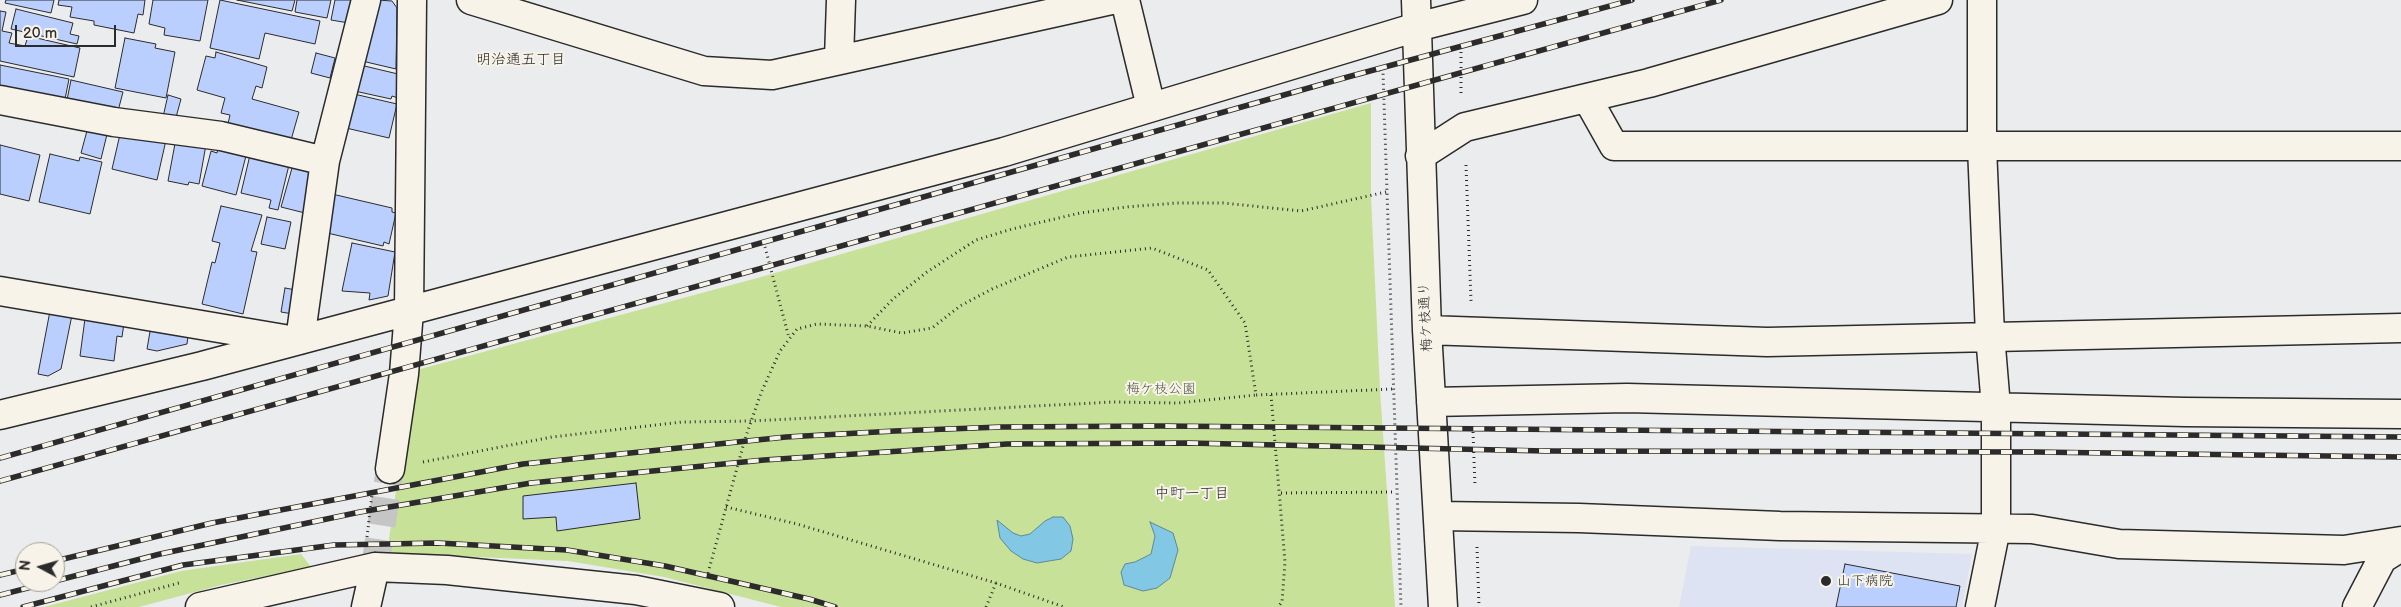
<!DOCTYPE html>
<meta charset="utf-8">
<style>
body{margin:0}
#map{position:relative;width:2401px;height:607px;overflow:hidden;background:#ebeced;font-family:"Balsamiq Sans",sans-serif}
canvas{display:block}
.north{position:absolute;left:15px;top:542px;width:50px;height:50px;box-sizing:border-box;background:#f7f3e8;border:1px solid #a5a39c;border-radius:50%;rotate:276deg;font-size:14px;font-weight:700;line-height:20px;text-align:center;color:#2b2b2b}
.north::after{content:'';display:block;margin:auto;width:18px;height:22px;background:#2b2b2b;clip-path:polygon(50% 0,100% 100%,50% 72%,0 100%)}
.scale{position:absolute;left:15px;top:25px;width:101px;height:22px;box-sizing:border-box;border:2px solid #2b2b2b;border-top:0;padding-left:6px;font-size:15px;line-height:18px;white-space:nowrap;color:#2b2b2b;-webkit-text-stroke:4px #f7f3e8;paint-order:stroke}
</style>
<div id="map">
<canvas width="2401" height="607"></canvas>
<div class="north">N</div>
<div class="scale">20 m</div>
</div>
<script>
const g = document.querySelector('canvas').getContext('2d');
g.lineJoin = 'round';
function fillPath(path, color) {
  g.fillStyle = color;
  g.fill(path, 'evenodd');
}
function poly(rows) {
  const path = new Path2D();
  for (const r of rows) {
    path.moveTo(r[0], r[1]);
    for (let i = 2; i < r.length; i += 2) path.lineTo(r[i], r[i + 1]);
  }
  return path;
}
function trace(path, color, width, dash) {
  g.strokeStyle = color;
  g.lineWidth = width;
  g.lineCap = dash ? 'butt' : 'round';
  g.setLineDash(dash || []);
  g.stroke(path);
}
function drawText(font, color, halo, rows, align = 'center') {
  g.font = font + ' "Balsamiq Sans","Klee One",sans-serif';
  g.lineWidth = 4;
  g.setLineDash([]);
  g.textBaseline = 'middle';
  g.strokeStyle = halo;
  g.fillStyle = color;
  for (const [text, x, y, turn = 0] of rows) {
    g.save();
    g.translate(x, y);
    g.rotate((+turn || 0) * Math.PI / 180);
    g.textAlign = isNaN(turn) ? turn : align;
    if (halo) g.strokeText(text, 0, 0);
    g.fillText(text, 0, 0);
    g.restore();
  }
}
fillPath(poly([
 [1691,546,1972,554,1962,607,1679,607]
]), '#dde3f2');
fillPath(poly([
 [1371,103,1371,196,1380,390,1395,607,781,607,664,577,568,561,387,553,413,371,761,277],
 [301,554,311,567,221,585,139,607,44,607,181,571]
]), '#c8e198');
const water = poly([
 [1053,517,1063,517,1070,526,1073,539,1071,551,1061,559,1037,563,1023,559,1011,551,1000,538,997,520,1013,533,1021,536,1030,534,1045,521,1053,517],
 [1150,522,1173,533,1178,550,1170,578,1157,588,1143,591,1124,585,1121,572,1125,564,1135,562,1151,554,1155,536,1150,522]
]);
fillPath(water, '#82c7e3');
trace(water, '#5f8999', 1);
const building = poly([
 [6,0,54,0,51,13,5,3,6,0],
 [59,0,145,0,143,15,138,14,134,33,94,25,94,21,70,17,72,7,58,5,59,0],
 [153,0,208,0,200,41,164,35,165,28,149,24,153,0],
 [220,0,320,21,315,44,265,33,259,59,210,48,220,0],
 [237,0,295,0,292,11,237,0],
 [297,0,331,0,327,18,295,12,297,0],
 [335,0,360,0,355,24,331,20,335,0],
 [378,0,392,1,397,8,396,69,362,61,378,0],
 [16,9,73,23,70,34,79,36,77,44,11,29,16,9],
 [0,11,6,12,2,31,12,33,9,43,25,46,28,36,80,48,74,77,0,61,0,11],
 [125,38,156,44,155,48,175,52,166,98,115,88,125,38],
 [216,52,267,67,262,88,256,86,252,99,299,112,291,140,227,128,230,115,221,113,225,98,197,90,206,56,215,58,216,52],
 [316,53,335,58,330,78,311,73,316,53],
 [356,64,398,74,398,98,392,96,391,99,350,90,356,64],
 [0,65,69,79,64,104,0,91,0,65],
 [71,80,123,92,118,111,67,100,71,80],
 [354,94,397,104,389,138,346,128,354,94],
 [168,95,181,99,175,121,163,117,168,95],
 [109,126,101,159,81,153,88,127,109,126],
 [121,130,166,140,157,180,112,169,121,130],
 [177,133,207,139,199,184,189,182,188,185,168,181,177,133],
 [220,141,248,148,236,195,202,186,211,151,217,153,220,141],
 [0,145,40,155,29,201,0,194,0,145],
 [50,154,79,161,80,157,102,162,90,214,39,202,50,154],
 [250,155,289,165,278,210,269,208,271,200,241,193,250,155],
 [294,161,321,169,309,214,281,207,294,161],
 [332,194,392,208,392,212,396,213,389,244,384,242,383,246,323,232,332,194],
 [221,206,262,215,251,251,257,252,243,314,202,304,212,262,215,263,220,243,212,241,221,206],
 [267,217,291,222,285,249,261,244,267,217],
 [352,243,395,252,388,296,369,300,370,293,342,291,352,243],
 [285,288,296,290,293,314,281,312,285,288],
 [50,311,72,315,61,369,48,376,38,374,50,311],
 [86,311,125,316,122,337,117,336,114,361,80,356,86,311],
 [152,320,189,328,187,344,157,351,147,349,152,320],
 [636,483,640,519,557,531,556,517,523,519,523,496,636,483],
 [1845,564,1960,586,1956,607,1836,607,1845,564]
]);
fillPath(building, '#bbcfff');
trace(building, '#2b2b2b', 1);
trace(poly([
 [375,567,390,469]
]), '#c5c5c6', 28, [28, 14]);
const minor = poly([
 [471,0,704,71,772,75,1111,0],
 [1125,0,1151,107],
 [1416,0,1427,330,1443,607],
 [839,59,841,0],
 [1587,98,1614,146,2401,146],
 [0,100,114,122,221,136,325,161],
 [1420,156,1465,127,1649,83,1938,0],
 [0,291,284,339],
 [1427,330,1767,342,2401,328],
 [300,340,325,161,366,0],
 [1431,402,1627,398,2185,412,2401,414],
 [0,415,202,366,1004,152,1417,27,1523,0],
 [390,469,404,374,409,311,412,0],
 [1438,516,1579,518,1780,526,2032,529,2119,544,2344,550,2401,541],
 [200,607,375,567,447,570,636,590,720,607],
 [366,607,375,567],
 [1980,607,1996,528,1996,407,1990,335,1982,147,1982,0],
 [2357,607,2382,559,2401,547]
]);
trace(minor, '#2b2b2b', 31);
trace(poly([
 [1461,47,1461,96],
 [1380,70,1383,73,1401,607],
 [1466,165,1471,301],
 [765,247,789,338],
 [867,326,893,299,927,272,976,240,1012,229,1080,213,1126,207,1177,203,1223,203,1301,211,1386,192],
 [1271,395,1285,562,1282,602,1278,607],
 [1473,432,1475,486],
 [423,462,552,437,682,422,752,421,1112,402,1178,403,1256,395],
 [1281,493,1396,492],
 [726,507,797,524,996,583,1064,607],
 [367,537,372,494],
 [1477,547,1479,607],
 [708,573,745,439,761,393,780,351,797,329,817,324,867,326,902,333,932,328,960,306,992,289,1068,257,1152,248,1208,270,1245,323,1256,395,1393,389],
 [91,607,179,583],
 [986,607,996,583]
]), '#2b2b2b', 3, [1, 4]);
trace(minor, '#f7f3e8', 28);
const rail = poly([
 [0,458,1344,78,1632,0],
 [0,481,1721,0],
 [55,561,212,523,523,464,786,437,895,431,1001,427,1160,426,2401,437],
 [0,575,25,569],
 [55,581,160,554,360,512,531,483,764,460,1007,444,1188,443,1545,451,2034,452,2401,457],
 [0,595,51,582],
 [23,607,183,565,334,545,438,543,567,550,665,566,809,599,835,607]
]);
trace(rail, '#2b2b2b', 5.5);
trace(rail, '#f7f3e8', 4, [11]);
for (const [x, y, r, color] of [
 [1826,581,6,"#2b2b2b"]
]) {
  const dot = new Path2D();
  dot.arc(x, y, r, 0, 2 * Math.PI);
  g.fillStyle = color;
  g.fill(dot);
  trace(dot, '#f7f3e8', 2);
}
drawText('14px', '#2b2b2b', '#f7f3e8', [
 ["梅ケ枝通り",1426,317,-93]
]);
drawText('14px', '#525846', '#f7f3e8', [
 ["梅ケ枝公園",1161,389]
]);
drawText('14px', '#2b2b2b', '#f7f3e8', [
 ["山下病院",1837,581]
], 'left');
drawText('15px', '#2b2b2b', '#f7f3e8', [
 ["明治通五丁目",521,60],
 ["中町一丁目",1192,494]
]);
</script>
